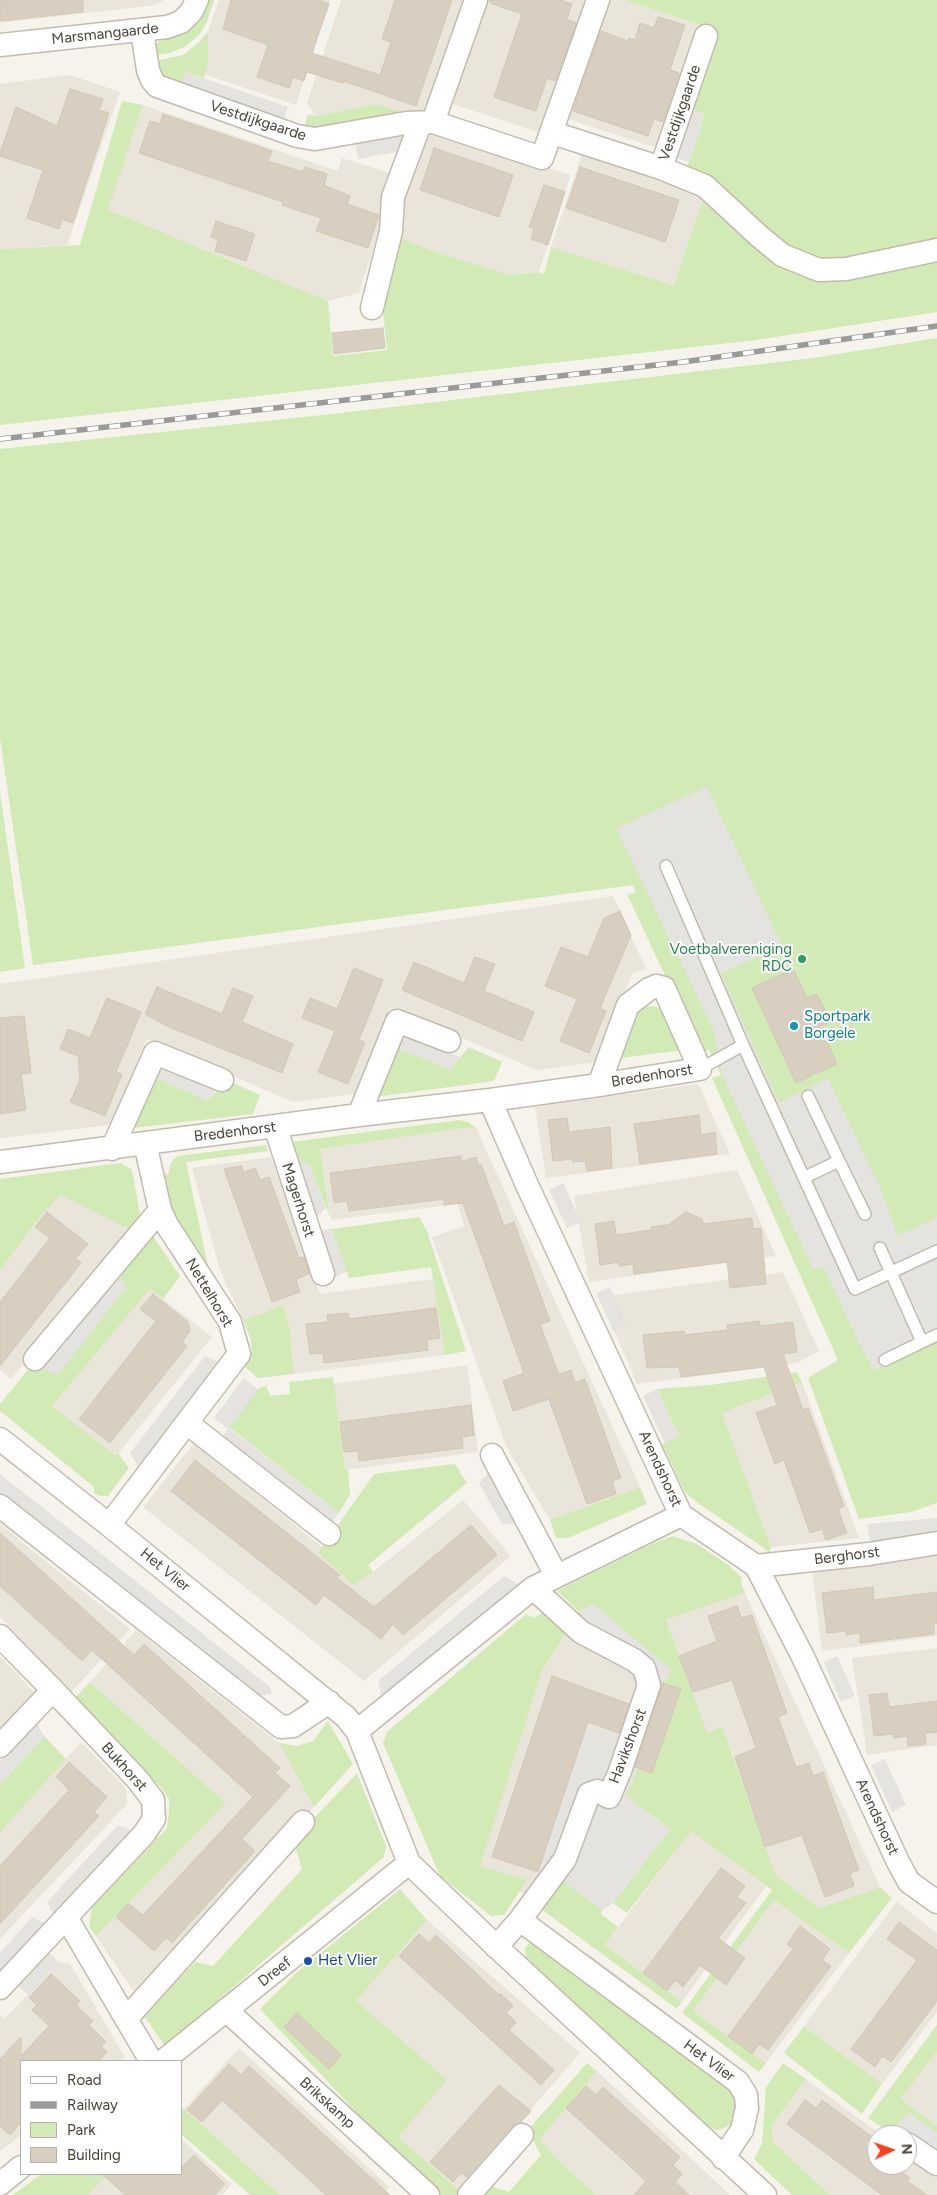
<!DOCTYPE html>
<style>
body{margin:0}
#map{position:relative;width:937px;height:2195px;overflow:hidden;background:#f6f3ec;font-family:Figtree,sans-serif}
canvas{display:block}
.legend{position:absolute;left:20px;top:2060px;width:162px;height:115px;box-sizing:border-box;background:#fff;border:1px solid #b7b4b0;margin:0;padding:6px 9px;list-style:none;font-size:15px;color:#4b4439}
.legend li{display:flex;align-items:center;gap:10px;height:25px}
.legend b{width:25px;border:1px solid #b7b4b0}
.north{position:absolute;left:867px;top:2125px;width:50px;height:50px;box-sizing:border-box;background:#fff;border:1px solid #b7b4b0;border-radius:50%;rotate:87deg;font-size:14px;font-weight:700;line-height:20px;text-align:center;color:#4b4439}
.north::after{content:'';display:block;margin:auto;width:18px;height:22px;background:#fc3f1d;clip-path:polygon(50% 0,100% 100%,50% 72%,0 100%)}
</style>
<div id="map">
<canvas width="937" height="2195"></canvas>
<ul class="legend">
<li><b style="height:6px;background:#fff"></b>Road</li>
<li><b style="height:6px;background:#9a9a9a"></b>Railway</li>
<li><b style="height:14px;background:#d2eab5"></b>Park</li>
<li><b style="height:14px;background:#d8cfc1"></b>Building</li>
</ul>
<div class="north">N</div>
</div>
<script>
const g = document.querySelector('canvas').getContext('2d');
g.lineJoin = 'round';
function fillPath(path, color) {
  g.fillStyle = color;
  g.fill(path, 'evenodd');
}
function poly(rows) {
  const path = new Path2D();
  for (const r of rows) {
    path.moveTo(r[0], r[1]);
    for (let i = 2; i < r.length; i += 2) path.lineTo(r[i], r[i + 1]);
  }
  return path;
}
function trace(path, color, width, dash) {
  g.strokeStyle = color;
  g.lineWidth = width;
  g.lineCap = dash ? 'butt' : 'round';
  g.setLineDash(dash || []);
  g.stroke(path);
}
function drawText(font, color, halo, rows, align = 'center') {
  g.font = font + ' Figtree,sans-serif';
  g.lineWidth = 4;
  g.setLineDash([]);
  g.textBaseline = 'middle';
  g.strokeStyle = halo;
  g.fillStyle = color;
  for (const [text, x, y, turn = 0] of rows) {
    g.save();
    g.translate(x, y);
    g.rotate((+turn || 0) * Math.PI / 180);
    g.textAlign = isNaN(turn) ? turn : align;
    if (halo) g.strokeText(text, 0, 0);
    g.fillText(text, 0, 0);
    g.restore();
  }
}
fillPath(poly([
 [0,0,163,0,156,5,0,23],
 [219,0,330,0,296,105,194,71],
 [341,0,470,0,432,109,412,115,377,104,316,116,307,103],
 [484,0,589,0,544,134,449,103],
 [606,0,624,0,703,26,660,149,565,118],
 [70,75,120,92,67,245,0,249,0,84],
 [143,105,338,171,342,158,396,175,359,293,328,301,107,210],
 [426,128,571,175,539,272,511,275,435,252,399,237,397,212],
 [583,151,707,191,675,285,551,247],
 [613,896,646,969,632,974,597,1062,537,1070,390,1007,373,1046,376,1054,361,1093,293,1102,147,1039,131,1076,134,1085,118,1124,0,1138,0,984],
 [698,1084,730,1154,546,1178,535,1107],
 [465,1128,476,1128,640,1487,550,1520,506,1446,432,1237,464,1226,458,1204,331,1220,320,1149],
 [271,1157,320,1294,433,1279,445,1355,294,1374,290,1329,283,1305,243,1320,220,1270,192,1168],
 [737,1170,776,1256,589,1282,574,1196],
 [61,1195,129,1229,11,1379,0,1370,0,1271,34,1224],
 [783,1272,819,1351,797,1363,637,1384,600,1297],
 [150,1289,212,1337,116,1456,52,1406],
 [467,1365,478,1452,345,1470,333,1384],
 [802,1382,859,1538,771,1547,722,1413],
 [194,1443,348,1568,373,1572,463,1500,511,1556,364,1681,143,1507],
 [0,1524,130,1629,71,1692,0,1617],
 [937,1553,937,1636,822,1651,812,1570],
 [745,1593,880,1887,820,1908,776,1876,722,1727,707,1732,666,1620],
 [594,1604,670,1669,613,1903,602,1910,563,1881,541,1909,518,1890,477,1873,542,1671,579,1612],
 [136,1630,279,1743,314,1807,138,1998,96,1936,226,1803,90,1682],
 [937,1648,937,1745,867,1755,852,1658],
 [0,1656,36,1694,0,1733],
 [81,1742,126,1788,127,1804,0,1939,0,1833],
 [691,1830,766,1886,682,2002,605,1945],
 [774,1900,849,1953,766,2063,693,2011],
 [897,1902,937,1933,937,2012,882,2084,804,2026],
 [427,1920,580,2053,460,2191,398,2137,356,2001],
 [59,1962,70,1964,125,2057,119,2061,21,2061,21,2135,0,2151,0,2015,5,2018],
 [239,2048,389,2187,381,2195,280,2195,184,2109],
 [937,2051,937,2126,901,2099],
 [597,2071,730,2195,596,2195,554,2156,540,2139],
 [806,2079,881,2135,877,2135,877,2165,907,2165,907,2154,937,2177,937,2195,830,2195,773,2142,772,2125],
 [181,2139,232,2184,222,2195,88,2195,108,2174,181,2174]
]), '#eae5da');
fillPath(poly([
 [208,0,214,0,207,22,199,35,184,47,170,53,156,55,154,48,163,36],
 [624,0,937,0,937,245,846,263,812,260,780,242,685,173,705,114,690,109,716,30],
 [208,32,208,62,204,78,186,72,181,86,160,73,155,61,183,55,198,43],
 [122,101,143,105,108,210,328,301,333,356,387,350,381,293,399,237,435,252,511,275,539,272,544,274,551,247,674,285,706,192,781,259,937,260,937,312,756,340,0,425,0,249,80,245],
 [377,104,408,114,326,129,304,127,308,114,316,116],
 [937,338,937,1503,911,1512,859,1519,808,1378,838,1360,712,1078,721,1075,709,1050,701,1053,627,894,636,893,633,885,33,965,0,738,0,449,332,414,813,358],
 [0,792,25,968,0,972],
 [653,1006,663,1010,682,1050,615,1059,638,1007],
 [396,1047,450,1069,469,1047,502,1062,494,1081,375,1097],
 [154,1077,207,1100,228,1081,260,1095,253,1114,133,1128],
 [459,1120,468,1122,476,1128,465,1128,320,1149,330,1217,309,1164,291,1163,283,1143],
 [266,1145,268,1151,186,1162,209,1271,170,1213,161,1174,168,1174,171,1163,177,1156],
 [121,1163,132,1170,140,1214,129,1229,61,1195,34,1224,0,1271,0,1179],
 [419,1217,427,1231,466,1351,445,1355,431,1267,349,1278,332,1229],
 [150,1232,180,1276,163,1299,150,1289,52,1406,116,1456,118,1453,129,1468,108,1496,100,1496,94,1493,94,1487,0,1411,0,1404,31,1366,118,1273],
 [283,1305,290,1329,294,1374,258,1378,245,1367,252,1350,250,1337,243,1320],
 [797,1372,802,1382,722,1413,771,1547,769,1554,764,1548,695,1501,685,1492,662,1444,679,1436,657,1389,711,1385],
 [333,1377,345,1470,348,1469,350,1495,339,1513,229,1427,258,1389,266,1385,270,1396,290,1394,289,1382],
 [455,1464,467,1483,368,1565,373,1572,354,1585,318,1553,374,1474],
 [640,1487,647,1504,568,1538,556,1538,550,1520],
 [673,1536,697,1544,727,1564,742,1578,741,1584,745,1593,666,1620,707,1732,722,1727,776,1876,820,1908,880,1887,892,1898,849,1953,774,1900,693,2011,766,2063,759,2072,682,2013,772,1890,691,1831,627,1913,613,1903,670,1829,625,1795,632,1784,637,1768,653,1773,665,1684,594,1604,579,1612,557,1591,649,1545],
 [547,1610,569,1628,542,1671,480,1866,527,1880,504,1915,491,1916,440,1876,383,1743,387,1732,526,1614,534,1618],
 [90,1682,226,1803,96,1936,89,1927,92,1908,167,1828,169,1811,169,1799,162,1789,76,1697],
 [328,1721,353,1764,314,1807,279,1743,297,1746,313,1741],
 [44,1736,66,1759,0,1833,0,1785],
 [357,1773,386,1846,384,1857,165,2046,144,2016,195,1962,213,1966,302,1869,293,1840],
 [563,1881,602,1910,601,1914,618,1927,605,1945,682,2002,677,2009,541,1909],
 [400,1889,427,1920,356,2001,447,2080,398,2137,460,2191,455,2195,439,2195,439,2192,369,2126,260,2009,296,1973],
 [530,1942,728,2087,737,2103,733,2123,722,2129,716,2130,706,2126,526,1960,525,1948],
 [937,2025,937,2051,901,2099,937,2126,937,2133,909,2113,889,2132,868,2118],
 [804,2026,882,2084,862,2114,784,2053],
 [587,2063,597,2071,540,2139,554,2156,596,2195,482,2195,490,2186,509,2192,541,2155,528,2130],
 [783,2063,806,2079,772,2125,773,2142,830,2195,792,2195,754,2159,762,2144,766,2087],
 [181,2107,184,2109,280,2195,250,2195,181,2134],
 [41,2174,108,2174,88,2195,13,2195]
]), '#d2eab5');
fillPath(poly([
 [186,72,288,107,283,121,181,86],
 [690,109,705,114,689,162,675,157],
 [402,132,406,150,358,159,355,141],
 [707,787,782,946,721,973,779,1103,828,1078,879,1186,898,1236,937,1217,937,1342,873,1371,823,1267,813,1269,722,1075,714,1031,616,828],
 [401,1033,460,1057,450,1069,396,1047],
 [159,1065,219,1088,207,1100,154,1077],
 [291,1163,309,1164,326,1208,313,1221],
 [563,1183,581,1222,567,1228,549,1190],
 [332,1229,347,1271,334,1278,315,1231],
 [118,1273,126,1288,58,1374,39,1369],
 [610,1287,627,1325,614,1332,596,1293],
 [205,1356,223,1364,139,1469,130,1453],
 [244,1378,258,1389,229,1428,339,1513,330,1525,220,1440,228,1429,214,1418],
 [657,1389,679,1437,665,1443,643,1396],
 [490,1471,520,1523,502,1524,479,1483],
 [0,1474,270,1687,272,1694,255,1696,0,1494],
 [937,1518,937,1535,871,1544,867,1524],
 [504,1576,518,1584,383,1701,378,1681],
 [594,1604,670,1669,665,1684,682,1689,653,1773,637,1768,632,1784,625,1795,670,1829,613,1903,602,1910,563,1881,541,1909,523,1894,540,1872,588,1728,618,1737,636,1684,569,1628,579,1612],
 [837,1656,855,1696,841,1702,824,1662],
 [36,1721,44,1736,0,1785,0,1761],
 [885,1759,906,1805,892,1812,871,1765],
 [118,1825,134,1831,55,1917,47,1902],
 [32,1917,47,1924,3,1972,0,1970,0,1953],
 [48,1952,59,1962,28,1995,17,1985],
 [577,1954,590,1955,731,2061,737,2072],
 [909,2113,937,2133,937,2155,896,2125]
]), '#e5e3e0');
const building = poly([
 [0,0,83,0,83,12,0,21,0,0],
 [231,0,319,0,329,4,312,53,380,75,391,42,382,39,395,0,452,0,416,106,344,81,343,83,307,72,304,81,293,77,289,88,257,77,268,45,223,29,231,0],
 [490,0,560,0,572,4,567,19,576,23,555,81,547,78,536,111,494,97,522,14,490,3,490,0],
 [658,17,685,25,670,70,679,73,663,122,654,119,648,136,573,111,601,31,628,41,629,38,635,40,640,23,654,28,658,17],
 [70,89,103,99,99,110,109,113,73,223,62,219,59,229,27,218,43,170,0,156,0,153,16,107,57,126,70,89],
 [163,114,272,151,268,161,303,172,305,167,327,174,324,185,350,196,347,204,379,215,368,248,316,231,321,218,282,205,283,202,139,153,150,121,160,124,163,114],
 [434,148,513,175,499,217,420,190,434,148],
 [580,167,679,200,665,242,566,208,580,167],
 [544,185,565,192,548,245,531,239,534,229,529,227,544,185],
 [216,221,255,234,246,261,215,251,218,240,211,237,216,221],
 [383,328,385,348,334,354,332,333,383,328],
 [620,911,631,935,600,1008,606,1011,589,1053,560,1041,577,999,545,986,561,947,588,957,604,918,620,911],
 [475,957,495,964,484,991,534,1012,522,1041,402,990,414,962,464,983,475,957],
 [354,968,383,980,359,1040,365,1042,348,1084,318,1072,335,1031,302,1018,310,998,337,1009,354,968],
 [793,969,807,998,817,994,830,1022,820,1026,837,1064,796,1083,752,988,793,969],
 [157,987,222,1014,233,988,253,996,242,1022,293,1044,282,1073,169,1027,145,1014,157,987],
 [107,998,141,1012,116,1072,122,1074,105,1116,70,1102,80,1080,78,1056,60,1049,68,1029,90,1038,107,998],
 [24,1016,31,1073,21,1074,26,1110,0,1114,0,1018,24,1016],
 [699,1115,701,1135,715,1132,717,1154,640,1164,634,1124,699,1115],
 [567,1118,569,1132,610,1127,612,1168,587,1171,585,1161,573,1162,572,1159,553,1161,548,1120,567,1118],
 [461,1156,461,1162,476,1157,478,1165,481,1164,504,1226,514,1222,550,1321,540,1324,555,1365,559,1374,571,1370,575,1383,585,1379,621,1478,612,1481,616,1494,587,1504,549,1399,513,1411,503,1381,524,1373,463,1203,444,1205,444,1199,349,1211,347,1201,334,1203,330,1173,461,1156],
 [241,1166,244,1172,255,1168,260,1180,269,1177,299,1258,304,1257,309,1274,296,1279,300,1292,272,1302,224,1169,241,1166],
 [47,1212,88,1244,76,1258,81,1263,0,1366,0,1302,50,1238,35,1227,47,1212],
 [686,1212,702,1219,703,1224,752,1218,753,1229,761,1228,766,1284,730,1288,727,1262,634,1274,633,1264,619,1266,619,1262,600,1265,595,1224,614,1221,616,1235,651,1230,651,1227,668,1225,686,1212],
 [153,1294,188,1322,190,1331,182,1342,187,1346,110,1443,79,1419,156,1321,140,1309,153,1294],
 [436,1308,440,1338,427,1340,428,1350,324,1363,323,1353,310,1354,306,1324,328,1322,327,1315,348,1313,349,1319,436,1308],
 [759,1321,760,1326,793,1322,797,1352,783,1354,803,1410,808,1408,844,1506,838,1509,847,1533,826,1540,822,1529,810,1533,784,1460,775,1464,769,1448,756,1413,777,1405,764,1367,681,1377,679,1367,647,1368,643,1335,684,1331,685,1335,728,1330,727,1325,759,1321],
 [471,1405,474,1435,462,1437,463,1448,359,1461,358,1451,344,1452,340,1422,471,1405],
 [195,1460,340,1575,337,1578,374,1607,471,1525,497,1555,403,1635,393,1624,381,1639,324,1595,316,1605,171,1491,195,1460],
 [0,1533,134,1655,144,1644,280,1768,275,1773,290,1786,242,1839,255,1851,172,1943,166,1938,154,1951,116,1917,128,1903,143,1915,253,1797,92,1650,82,1661,0,1586,0,1533],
 [873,1587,874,1600,937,1592,937,1623,934,1624,934,1634,860,1643,860,1633,846,1635,846,1631,827,1633,822,1593,873,1587],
 [737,1606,741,1618,752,1615,787,1713,778,1717,796,1767,809,1763,813,1776,823,1772,859,1870,850,1873,854,1886,825,1897,802,1835,765,1847,735,1757,756,1748,732,1680,693,1692,679,1656,717,1641,708,1616,737,1606],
 [552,1676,629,1704,619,1733,588,1722,538,1872,492,1857,552,1676],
 [663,1683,681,1689,652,1773,635,1767,663,1683],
 [887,1693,889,1707,937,1701,937,1732,925,1733,926,1744,908,1746,907,1736,894,1738,893,1734,874,1736,869,1695,887,1693],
 [69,1762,107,1797,94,1812,99,1816,0,1924,0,1866,69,1790,56,1777,69,1762],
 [721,1868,745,1886,737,1897,746,1903,718,1938,745,1958,726,1985,700,1965,683,1987,675,1980,667,1991,643,1973,721,1868],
 [899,1922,937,1950,937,2001,891,2062,882,2056,875,2067,851,2049,917,1960,887,1939,899,1922],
 [800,1926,830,1949,822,1960,831,1966,768,2050,759,2044,752,2054,728,2036,793,1949,787,1944,800,1926],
 [419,1934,429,1943,436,1935,499,1995,500,1993,513,2006,506,2013,516,2022,509,2030,554,2070,541,2085,399,1956,419,1934],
 [51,1974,80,2001,76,2005,93,2021,89,2025,106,2042,101,2046,107,2052,99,2061,21,2061,21,2123,10,2135,0,2126,0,2059,21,2037,21,2056,49,2026,32,2010,37,2005,29,1998,51,1974],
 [297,2013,341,2055,329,2069,284,2027,297,2013],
 [229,2064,241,2075,249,2066,390,2195,326,2195,222,2100,202,2122,187,2110,229,2064],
 [499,2085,531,2111,521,2122,512,2126,467,2177,461,2173,453,2182,430,2162,499,2085],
 [586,2086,596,2095,603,2087,680,2157,673,2165,682,2174,675,2182,689,2195,634,2195,646,2181,566,2108,586,2086],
 [805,2100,816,2108,822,2100,871,2136,865,2145,877,2153,877,2165,893,2165,910,2178,907,2181,927,2195,882,2195,787,2124,805,2100],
 [194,2155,225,2184,215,2195,125,2195,102,2174,181,2174,181,2168,194,2155]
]);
fillPath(building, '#d8cfc1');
trace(building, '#d3c7b4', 1);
const lane = poly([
 [666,866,743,1045,855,1289,937,1251],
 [700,1069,743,1045],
 [839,1161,865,1214],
 [805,1177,839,1161,808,1096],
 [880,1248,922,1342,937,1335],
 [885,1360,922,1342]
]);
const street = poly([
 [142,31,148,70,152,80,157,86,297,136,315,139,406,123,433,122,542,158,598,0],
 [0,45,167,27,181,22,191,12,197,0],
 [433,122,476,0],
 [553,133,661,168,706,36],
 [661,168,705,186,759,236,782,255,819,270,846,269,937,250],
 [372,308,391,231,393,197,420,124],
 [490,1100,527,1185,681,1515,756,1566,803,1657,898,1862,909,1882,937,1902],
 [359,1115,397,1021,449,1041],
 [275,1126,323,1274],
 [112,1149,155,1053,222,1080],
 [0,1162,359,1115,490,1100,599,1085,700,1069,664,988,656,986,649,989,628,1005,599,1085],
 [35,1359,160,1210],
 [187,1423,329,1534],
 [0,1439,109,1525,346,1717,357,1731,409,1863,502,1952,765,2195],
 [492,1455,556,1575],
 [0,1506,281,1727,293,1726,329,1702],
 [109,1525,239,1354,230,1322,167,1225,160,1210,145,1143],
 [756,1566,869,1554,937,1543],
 [0,1636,53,1690,137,1779,153,1800,154,1819,144,1834,0,1988],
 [357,1731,533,1588,681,1515],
 [0,1746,53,1690],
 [66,1917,151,2061],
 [520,1920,565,1859,589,1794,597,1791,609,1797,620,1771,649,1685,644,1668,634,1660,581,1632,533,1588],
 [496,1947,520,1920,738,2082,746,2095,747,2108,742,2130,723,2158],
 [226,2010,428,2195],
 [126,2019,303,1822],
 [163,2061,409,1863],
 [907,2144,937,2164],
 [0,2184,21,2167],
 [469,2195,522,2135]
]);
trace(lane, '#c2bbae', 14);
trace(street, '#c2bbae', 25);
trace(lane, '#fff', 11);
trace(street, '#fff', 22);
const rail = poly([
 [0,439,683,362,937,326]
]);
trace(rail, '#9a9a9a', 5.5);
trace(rail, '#fff', 4, [11]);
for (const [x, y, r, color] of [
 [802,959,5,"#2e9e5b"],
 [794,1026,5,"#0f9aa8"],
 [308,1961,5,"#1a4fb4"]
]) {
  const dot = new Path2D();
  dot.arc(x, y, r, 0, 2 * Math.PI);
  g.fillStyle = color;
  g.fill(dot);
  trace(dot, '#fff', 2);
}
drawText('15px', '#4b4439', '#fff', [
 ["Marsmangaarde",105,34,-6],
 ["Vestdijkgaarde",680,113,-71],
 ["Vestdijkgaarde",258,121,18],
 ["Bredenhorst",652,1076,-9],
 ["Bredenhorst",235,1132,-7],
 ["Magerhorst",298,1200,72],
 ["Nettelhorst",209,1293,59],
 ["Arendshorst",660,1469,65],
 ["Berghorst",847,1556,-7],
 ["Het Vlier",165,1570,39],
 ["Havikshorst",628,1746,-69],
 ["Bukhorst",124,1767,48],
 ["Arendshorst",877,1817,65],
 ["Dreef",275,1972,-38],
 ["Het Vlier",709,2061,36],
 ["Brikskamp",327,2103,42]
]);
drawText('15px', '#27864d', '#fff', [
 ["Voetbalvereniging",792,950],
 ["RDC",792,967]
], 'right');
drawText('15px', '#0d838f', '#fff', [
 ["Sportpark",804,1017],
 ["Borgele",804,1034]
], 'left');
drawText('15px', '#164399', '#fff', [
 ["Het Vlier",318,1961]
], 'left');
</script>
